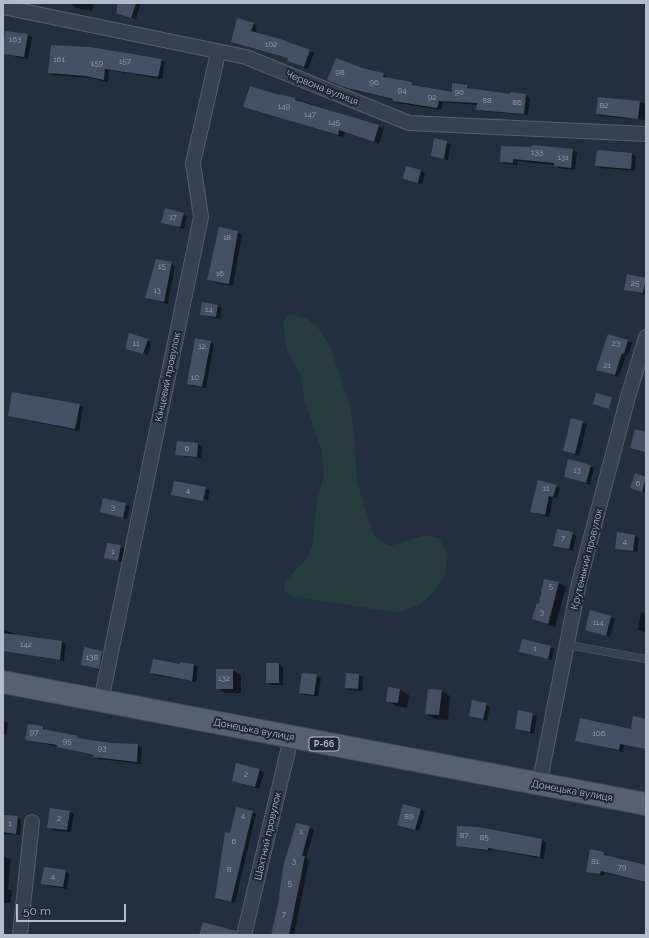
<!DOCTYPE html>
<meta charset="utf-8">
<style>
body{margin:0}
#map{position:relative;width:649px;height:938px;overflow:hidden;background:#242f3e;font-family:Raleway,sans-serif}
canvas{display:block}
.frame{position:absolute;inset:0;border:4px solid #b4bcc9;pointer-events:none}
.scale{position:absolute;left:16px;top:904px;width:110px;height:18px;box-sizing:border-box;border:2px solid #b4bcc9;border-top:0;padding-left:5px;font-size:12px;line-height:14px;white-space:nowrap;color:#b4bcc9;-webkit-text-stroke:3px #1d2633;paint-order:stroke}
</style>
<div id="map">
<canvas width="649" height="938"></canvas>
<div class="frame"></div>
<div class="scale">50 m</div>
</div>
<script>
const g = document.querySelector('canvas').getContext('2d');
g.lineJoin = 'round';
function fillPath(path, color) {
  g.fillStyle = color;
  g.fill(path, 'evenodd');
}
function poly(rows) {
  const path = new Path2D();
  for (const r of rows) {
    path.moveTo(r[0], r[1]);
    for (let i = 2; i < r.length; i += 2) path.lineTo(r[i], r[i + 1]);
  }
  return path;
}
function trace(path, color, width, dash) {
  g.strokeStyle = color;
  g.lineWidth = width;
  g.lineCap = dash ? 'butt' : 'round';
  g.setLineDash(dash || []);
  g.stroke(path);
}
function drawText(font, color, halo, rows, align = 'center') {
  g.font = font + ' Raleway,sans-serif';
  g.lineWidth = 4;
  g.setLineDash([]);
  g.textBaseline = 'middle';
  g.strokeStyle = halo;
  g.fillStyle = color;
  for (const [text, x, y, turn = 0] of rows) {
    g.save();
    g.translate(x, y);
    g.rotate((+turn || 0) * Math.PI / 180);
    g.textAlign = isNaN(turn) ? turn : align;
    if (halo) g.strokeText(text, 0, 0);
    g.fillText(text, 0, 0);
    g.restore();
  }
}
fillPath(poly([
 [290,314,307,319,319,329,330,346,350,406,354,432,357,482,374,536,390,546,426,535,439,538,448,556,444,576,430,596,417,606,399,612,387,611,292,596,285,592,284,583,306,559,312,547,317,501,324,475,322,452,304,398,300,374,287,350,283,322]
]), '#263c3f');
fillPath(poly([
 [73,3,94,3,92,11,77,8,73,6],
 [120,3,141,3,136,19,117,12],
 [253,24,257,26,255,33,314,53,308,69,292,63,288,61,289,58,232,42],
 [6,32,27,35,32,37,28,59,7,55,3,53],
 [161,60,165,62,162,79,109,70,108,82,91,78,53,75,49,72],
 [365,70,383,74,387,77,387,79,412,83,416,87,453,93,467,86,471,90,511,95,511,94,526,95,530,98,528,115,481,111,477,109,478,105,443,102,441,110,398,103,394,100,352,90,328,80],
 [280,97,295,99,379,126,384,129,379,144,345,132,343,137,244,107],
 [640,102,646,104,646,120,601,116,597,114],
 [435,140,451,144,448,160,432,156],
 [501,147,573,150,577,152,575,170,559,168,555,165,517,161,517,165,505,164,501,162],
 [632,154,636,157,635,171,600,168,596,166],
 [421,171,425,173,422,184,404,179],
 [183,214,187,216,184,229,163,222],
 [237,232,242,234,233,286,212,282,208,280],
 [171,263,175,266,168,304,146,298,150,281,152,282],
 [645,278,646,295,625,289],
 [218,306,222,308,220,319,201,315],
 [147,340,151,342,148,355,126,348],
 [627,341,632,343,628,355,626,355,619,377,599,370],
 [210,342,214,344,206,388,192,386,188,383],
 [79,405,83,407,79,431,13,417,9,415],
 [572,419,587,424,579,456,564,451],
 [178,442,198,444,202,447,201,458,180,456,176,454],
 [590,466,594,468,590,485,565,477],
 [635,474,646,478,646,493,631,488],
 [556,486,560,488,557,498,553,497,549,517,531,512],
 [205,488,210,490,208,500,172,494],
 [104,499,130,506,127,519,101,512],
 [572,533,576,536,573,551,554,545],
 [635,536,639,538,637,552,620,550,616,548],
 [120,546,125,549,122,562,106,558],
 [545,580,559,583,566,587,555,627,533,619,540,605],
 [590,611,615,619,610,637,586,630],
 [641,612,646,613,646,633,638,630],
 [3,630,10,632,14,634,13,636,62,642,66,644,64,661,3,651],
 [549,646,554,649,552,660,520,652],
 [85,648,106,654,103,671,82,665],
 [279,664,283,667,283,685,271,685,267,682],
 [194,665,198,667,196,682,155,675,151,673],
 [232,670,241,675,241,693,226,693,217,688],
 [316,675,321,678,318,696,304,695,300,692],
 [358,675,363,677,362,691,350,690,346,688],
 [389,688,400,690,409,695,407,708,396,706,387,701],
 [442,691,450,696,448,720,435,719,426,714],
 [486,704,490,707,487,721,470,715],
 [519,711,537,716,534,734,516,729],
 [3,720,8,723,6,735,3,734],
 [646,720,646,749,624,745,623,752,576,740,631,730],
 [43,727,47,731,81,739,110,744,138,745,142,748,141,764,99,759,95,756,26,739],
 [259,770,264,772,259,789,233,781],
 [421,809,425,812,419,831,398,824],
 [70,812,74,814,71,832,53,830,48,827],
 [252,812,256,814,235,903,220,900,216,898],
 [3,816,17,817,21,820,20,835,3,834],
 [310,827,314,830,306,858,309,860,294,935,272,935],
 [542,840,546,842,544,859,492,849,492,851,461,847,457,845],
 [604,853,608,857,646,866,646,885,645,882,605,873,604,876,587,871],
 [3,856,11,859,8,889,12,891,10,903,3,903],
 [65,871,69,874,67,889,46,885,42,883]
]), '#0007');
fillPath(poly([
 [118,3,136,3,131,18,116,13],
 [237,18,254,23,251,31,280,39,310,50,304,67,287,61,288,58,231,42],
 [5,31,28,34,24,57,3,54],
 [51,45,90,47,162,59,158,77,105,69,104,80,86,76,48,73],
 [336,58,365,69,384,73,383,77,412,82,412,85,452,92,452,83,468,85,467,88,510,94,510,92,526,94,524,114,476,110,477,103,439,101,437,108,393,101,393,99,347,88,327,80],
 [250,86,279,95,280,94,295,98,295,100,379,125,374,142,339,130,338,135,243,107],
 [598,97,640,101,638,119,596,114],
 [434,138,447,141,444,159,431,156],
 [532,145,573,149,571,168,554,166,554,163,513,159,513,163,500,162,501,146,531,147],
 [597,150,632,153,631,169,595,166],
 [406,166,421,170,418,183,403,179],
 [165,208,184,213,180,227,161,223],
 [219,227,238,231,229,284,207,280],
 [156,259,172,262,164,302,145,298],
 [627,274,646,278,643,293,624,290],
 [202,302,218,305,216,317,200,315],
 [129,333,148,339,143,354,125,349],
 [608,334,628,340,624,354,622,353,615,375,596,370],
 [195,338,211,341,202,387,187,384],
 [12,392,80,404,75,429,8,416],
 [596,393,612,397,609,409,593,404],
 [571,418,583,421,575,454,563,451],
 [635,429,646,432,646,452,630,448],
 [177,441,198,443,197,457,175,455],
 [568,459,591,465,586,483,564,477],
 [635,473,646,477,642,492,630,488],
 [538,480,557,485,553,497,549,496,545,515,530,512],
 [174,481,206,487,203,501,171,495],
 [103,498,126,503,123,518,100,512],
 [557,529,573,532,569,549,553,546],
 [617,532,635,535,633,551,615,549],
 [107,543,121,545,118,561,104,558],
 [544,579,559,582,548,624,532,619,537,603,539,604],
 [590,610,611,616,606,636,585,630],
 [3,633,62,641,60,660,3,651],
 [522,639,551,646,548,659,519,652],
 [84,647,102,651,99,669,81,665],
 [153,659,180,664,180,662,194,664,192,681,150,673],
 [266,663,279,663,279,683,266,683],
 [216,669,233,669,233,689,216,689],
 [302,673,317,674,314,695,299,693],
 [346,673,359,674,358,689,345,688],
 [388,687,400,689,398,703,386,702],
 [428,689,442,690,439,715,425,714],
 [472,700,487,703,483,719,469,716],
 [518,710,533,713,530,732,515,729],
 [633,716,646,719,646,749,620,744,619,750,575,741,580,718,631,729],
 [28,724,43,726,43,729,78,736,77,738,111,743,138,744,137,762,93,757,94,755,57,747,57,745,25,740],
 [236,763,260,769,255,787,232,781],
 [403,804,421,809,415,830,397,825],
 [236,807,253,811,231,902,215,898,225,832,230,833],
 [50,808,70,811,67,830,47,828],
 [3,815,18,816,16,834,3,832],
 [296,823,310,826,302,856,305,856,289,935,271,935,278,905,283,867],
 [457,826,478,827,542,839,540,857,488,848,488,850,456,846],
 [590,849,604,852,604,855,646,865,646,882,601,871,600,874,586,872],
 [44,867,66,870,63,887,41,884],
 [203,922,236,931,236,935,199,935]
]), '#455162');
const lane = poly([
 [568,645,646,659]
]);
const street = poly([
 [3,7,246,57,409,123,646,134],
 [101,701,201,217,193,163,218,53],
 [539,785,579,583,628,397,646,337],
 [20,935,32,822],
 [244,935,291,738]
]);
const primary = poly([
 [3,682,646,804]
]);
trace(lane, '#565f6c', 8);
trace(street, '#565f6c', 16);
trace(primary, '#414a57', 24);
trace(lane, '#38414e', 7);
trace(street, '#38414e', 14);
trace(primary, '#56606e', 22);
drawText('8px', '#98a1af', null, [
 ["163",15,40],
 ["102",271,45],
 ["161",59,60],
 ["157",125,62],
 ["159",97,64],
 ["98",340,73],
 ["96",374,83],
 ["94",402,91],
 ["90",459,93],
 ["92",432,98],
 ["88",487,101],
 ["86",517,103],
 ["82",604,106],
 ["149",284,107],
 ["147",310,115],
 ["145",334,123],
 ["133",537,153],
 ["131",563,158],
 ["17",173,218],
 ["18",227,238],
 ["15",162,267],
 ["16",220,274],
 ["25",635,284],
 ["13",157,291],
 ["14",209,310],
 ["11",136,344],
 ["23",616,344],
 ["12",202,347],
 ["21",607,366],
 ["10",195,378],
 ["6",187,449],
 ["13",577,471],
 ["6",638,484],
 ["11",546,489],
 ["4",188,491],
 ["3",113,508],
 ["7",563,539],
 ["4",625,542],
 ["1",113,552],
 ["5",551,587],
 ["3",542,613],
 ["114",598,623],
 ["142",26,645],
 ["1",535,649],
 ["138",92,658],
 ["132",224,679],
 ["97",34,733],
 ["106",599,734],
 ["95",67,742],
 ["93",102,749],
 ["2",246,775],
 ["4",243,816],
 ["89",409,817],
 ["2",59,819],
 ["1",10,824],
 ["1",301,832],
 ["87",464,836],
 ["85",484,838],
 ["6",234,842],
 ["3",294,862],
 ["81",595,862],
 ["79",622,868],
 ["8",229,870],
 ["4",53,877],
 ["5",290,884],
 ["7",284,915]
]);
for (const [x, y, w] of [
 [324,744,30]
]) {
  const box = new Path2D();
  box.roundRect(x - w / 2, y - 7, w, 14, 3);
  g.fillStyle = '#1d2633';
  g.fill(box);
  trace(box, '#b4bcc9', 1);
}
drawText('bold 9px', '#b4bcc9', null, [
 ["Р-66",324,744]
]);
drawText('10px', '#b4bcc9', '#1d2633', [
 ["Червона вулиця",322,88,22],
 ["Кінцевий провулок",168,377,-78],
 ["Крутенький провулок",587,559,-76],
 ["Донецька вулиця",254,730,11],
 ["Донецька вулиця",572,791,10],
 ["Шахтний провулок",268,836,-77]
]);
</script>
